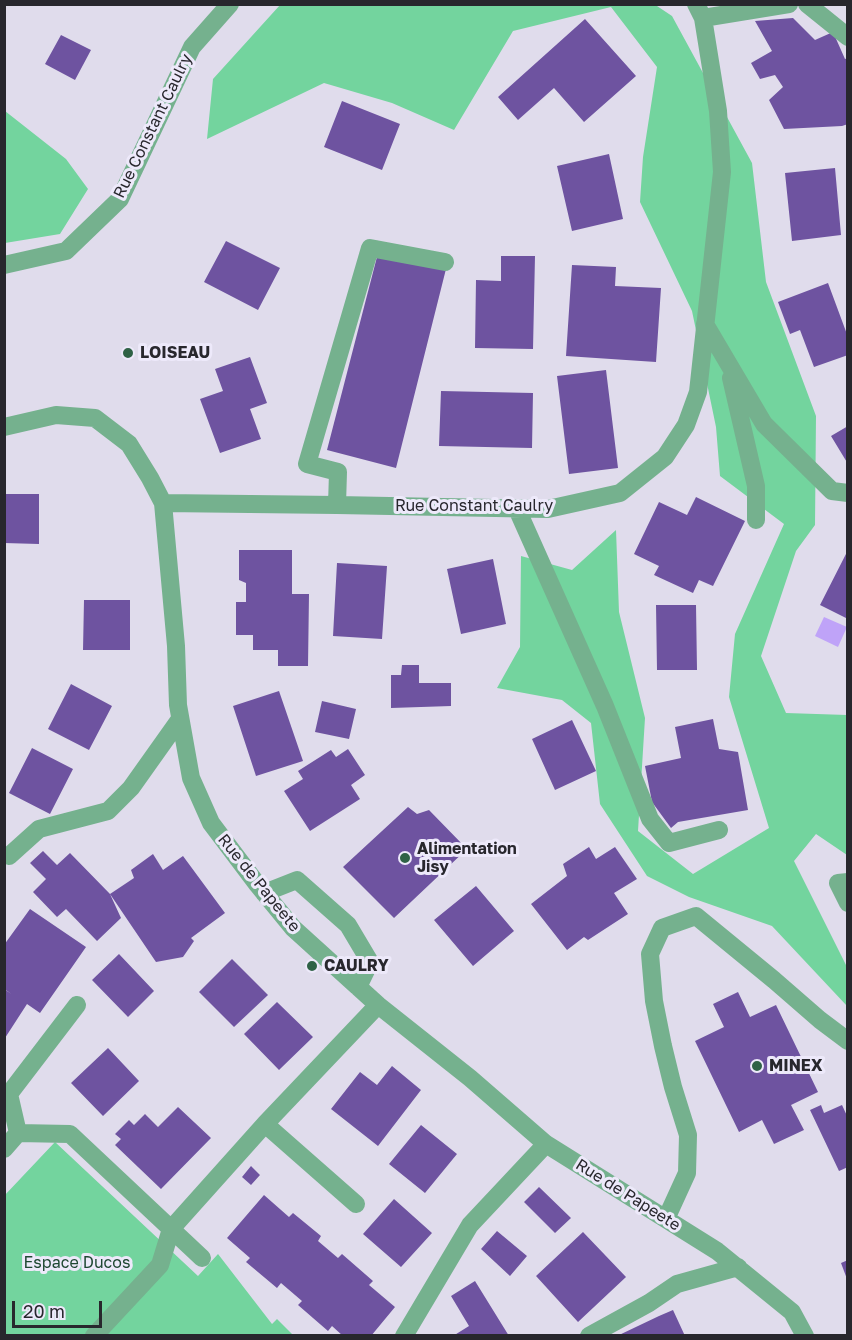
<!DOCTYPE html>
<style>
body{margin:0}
#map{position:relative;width:852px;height:1340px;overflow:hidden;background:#e0dcec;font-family:"Golos Text",sans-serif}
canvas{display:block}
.frame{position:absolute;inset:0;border:6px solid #28272d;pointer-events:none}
.scale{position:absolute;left:12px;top:1301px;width:90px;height:27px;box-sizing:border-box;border:3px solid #28272d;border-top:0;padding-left:8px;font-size:18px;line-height:21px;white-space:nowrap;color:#28272d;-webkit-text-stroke:4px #ede9fa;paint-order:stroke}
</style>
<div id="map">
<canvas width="852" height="1340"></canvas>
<div class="frame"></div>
<div class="scale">20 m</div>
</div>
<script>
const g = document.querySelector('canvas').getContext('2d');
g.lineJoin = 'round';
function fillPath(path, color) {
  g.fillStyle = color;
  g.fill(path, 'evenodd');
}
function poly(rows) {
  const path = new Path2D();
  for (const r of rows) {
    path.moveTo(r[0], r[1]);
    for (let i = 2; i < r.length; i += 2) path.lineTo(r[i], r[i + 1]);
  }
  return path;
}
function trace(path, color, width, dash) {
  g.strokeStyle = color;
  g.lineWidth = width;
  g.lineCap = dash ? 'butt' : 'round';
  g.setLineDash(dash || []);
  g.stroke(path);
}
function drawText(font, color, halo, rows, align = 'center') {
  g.font = font + ' "Golos Text",sans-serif';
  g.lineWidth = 6;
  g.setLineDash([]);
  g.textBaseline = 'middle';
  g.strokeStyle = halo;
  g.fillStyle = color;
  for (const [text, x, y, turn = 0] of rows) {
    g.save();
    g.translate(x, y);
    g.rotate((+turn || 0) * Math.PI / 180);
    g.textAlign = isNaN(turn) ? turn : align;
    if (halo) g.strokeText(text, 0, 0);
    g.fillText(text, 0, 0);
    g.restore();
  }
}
fillPath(poly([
 [654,4,672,16,752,163,766,282,816,416,815,525,796,551,761,656,786,713,847,715,847,855,816,834,794,861,847,967,847,1006,772,926,689,897,647,876,600,804,591,723,562,700,497,688,520,647,521,556,572,570,616,530,619,612,645,718,638,831,693,874,769,828,729,697,735,634,784,524,720,476,716,427,692,311,640,202,643,157,657,67,611,7,513,31,454,130,392,103,324,83,207,139,213,79,280,5],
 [5,111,66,159,88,189,60,234,5,243],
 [55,1142,198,1276,218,1254,272,1324,277,1319,293,1335,5,1335,4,1196]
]), '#73d49e');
fillPath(poly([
 [824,617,847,627,838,647,815,636]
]), '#bfa3f8');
fillPath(poly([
 [793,18,815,40,833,32,845,59,848,58,848,124,842,126,784,129,769,100,783,87,775,75,760,79,751,63,772,51,755,21],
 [585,19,636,76,584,122,554,88,518,120,498,97],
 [61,35,91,50,75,80,45,64],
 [342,101,400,124,382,170,324,147],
 [609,154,623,219,572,231,557,166],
 [835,168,841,235,792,241,785,173],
 [226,241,280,268,258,310,204,282],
 [378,253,446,269,396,468,327,450],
 [501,256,535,256,533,349,475,348,476,280,501,281],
 [572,265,616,267,615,286,661,288,656,362,566,356],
 [828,283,848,337,848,355,814,367,800,330,790,334,778,302],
 [250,357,267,403,250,409,261,439,220,453,200,399,223,391,215,369],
 [606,370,618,468,569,474,557,376],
 [441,391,533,393,532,448,439,446],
 [848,426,848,464,831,436],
 [4,494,39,494,39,544,4,543],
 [696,497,745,521,713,586,699,580,693,593,654,575,659,566,634,554,659,502,687,515],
 [239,550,292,550,292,594,309,594,308,666,278,666,278,650,253,650,253,635,236,635,236,602,246,602,246,583,239,580],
 [848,550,848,619,820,605],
 [493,559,506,624,461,634,447,569],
 [337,563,387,566,382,639,333,636],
 [84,600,130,600,130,650,83,650],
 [656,605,696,605,697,670,657,670],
 [402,665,419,665,419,683,451,683,451,706,391,708,391,675,401,675],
 [71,684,112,706,89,750,48,729],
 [279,691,303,761,256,776,233,706],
 [322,701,356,709,349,739,315,732],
 [713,719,719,749,738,752,748,810,678,822,671,828,652,802,645,766,681,758,675,727],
 [572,720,596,771,555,790,532,739],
 [32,748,73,769,50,814,9,793],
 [348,749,365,775,351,785,360,799,310,831,284,791,303,779,298,771,331,750,336,757],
 [408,807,417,814,429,810,467,849,394,918,343,867],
 [589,847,596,859,615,847,637,879,614,893,628,914,588,940,584,937,567,950,531,904,567,876,563,864],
 [43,851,57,865,70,853,110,894,134,878,131,870,153,854,163,870,183,856,225,913,191,938,194,941,183,957,156,962,110,894,121,918,97,941,66,909,57,917,33,892,46,879,30,863],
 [476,886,514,931,473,966,434,920],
 [30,909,86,947,40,1013,27,1004,5,1038,5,990,12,994,4,989,4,945],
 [119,954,154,991,128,1017,92,980],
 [232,959,268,995,234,1027,199,992],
 [738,992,750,1017,776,1005,818,1092,791,1105,804,1130,774,1144,762,1120,739,1132,695,1041,724,1027,713,1004],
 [277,1002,313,1037,279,1070,244,1034],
 [108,1048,139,1081,103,1116,71,1083],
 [392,1066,421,1090,378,1146,331,1109,360,1072,377,1085],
 [821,1105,824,1113,842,1105,848,1118,848,1167,839,1171,810,1110],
 [178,1107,211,1138,161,1189,115,1145,121,1139,115,1134,129,1120,134,1125,145,1114,158,1127],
 [421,1125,457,1154,425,1193,389,1164],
 [251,1166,260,1175,251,1185,242,1177],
 [539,1187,571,1218,555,1233,524,1202],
 [264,1195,289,1217,293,1213,321,1236,318,1241,338,1258,342,1254,373,1281,369,1285,395,1307,371,1336,343,1336,332,1326,328,1331,298,1305,302,1301,281,1283,277,1288,246,1262,250,1258,227,1238],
 [394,1199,432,1233,401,1267,363,1234],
 [497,1231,527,1256,510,1276,481,1249],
 [583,1232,626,1277,578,1322,536,1276],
 [848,1260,848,1279,847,1279,841,1263],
 [475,1281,509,1336,453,1336,469,1326,451,1296],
 [673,1310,685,1336,617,1336,659,1316]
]), '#6e53a0');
trace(poly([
 [807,4,848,37],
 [703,18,789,4],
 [4,265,66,251,120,199,192,47,230,4],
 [705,324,764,424,832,491,848,493],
 [731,378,756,486,756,520],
 [4,427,56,415,95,418,129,444,150,478,163,503,176,646,178,705,191,778,211,823,257,884,293,928,378,1005,470,1078,546,1144,717,1251,792,1312,805,1336],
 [163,503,337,505,548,509,620,493,665,457,686,425,698,392,722,172,718,111,703,18,696,4],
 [337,505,338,472,307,464,370,248,445,262],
 [517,509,605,706,650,819,669,843,719,830],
 [9,856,39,829,108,811,131,788,180,719],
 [848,882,838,883,848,903],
 [264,893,297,880,348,925,370,962,358,987],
 [265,1124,356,1204],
 [18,1133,9,1094,77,1005],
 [4,1149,18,1133,70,1134,202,1258],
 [666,1219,687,1173,688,1135,673,1087,663,1046,654,1001,650,954,662,928,696,916,774,980,820,1020,848,1041],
 [94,1336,160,1265,171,1229,265,1124,378,1005],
 [404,1336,470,1225,546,1144],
 [589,1336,649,1303,677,1284,738,1267]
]), '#75b18e', 18);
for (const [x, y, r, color] of [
 [128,353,6,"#2f6246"],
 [405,858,6,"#2f6246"],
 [312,966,6,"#2f6246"],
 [757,1066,6,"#2f6246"]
]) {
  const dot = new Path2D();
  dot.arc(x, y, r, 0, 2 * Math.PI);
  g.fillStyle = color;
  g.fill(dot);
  trace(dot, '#ede9fa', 2);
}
drawText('16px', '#28272d', '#ede9fa', [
 ["Rue Constant Caulry",153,126,-64],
 ["Rue Constant Caulry",474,506],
 ["Rue de Papeete",259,883,51],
 ["Rue de Papeete",628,1195,32]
]);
drawText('bold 16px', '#28272d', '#ede9fa', [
 ["LOISEAU",140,353],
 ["Alimentation",417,849],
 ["Jisy",417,867],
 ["CAULRY",324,966],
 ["MINEX",769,1066]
], 'left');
drawText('16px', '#1f4832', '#ede9fa', [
 ["Espace Ducos",77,1263]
]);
</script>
